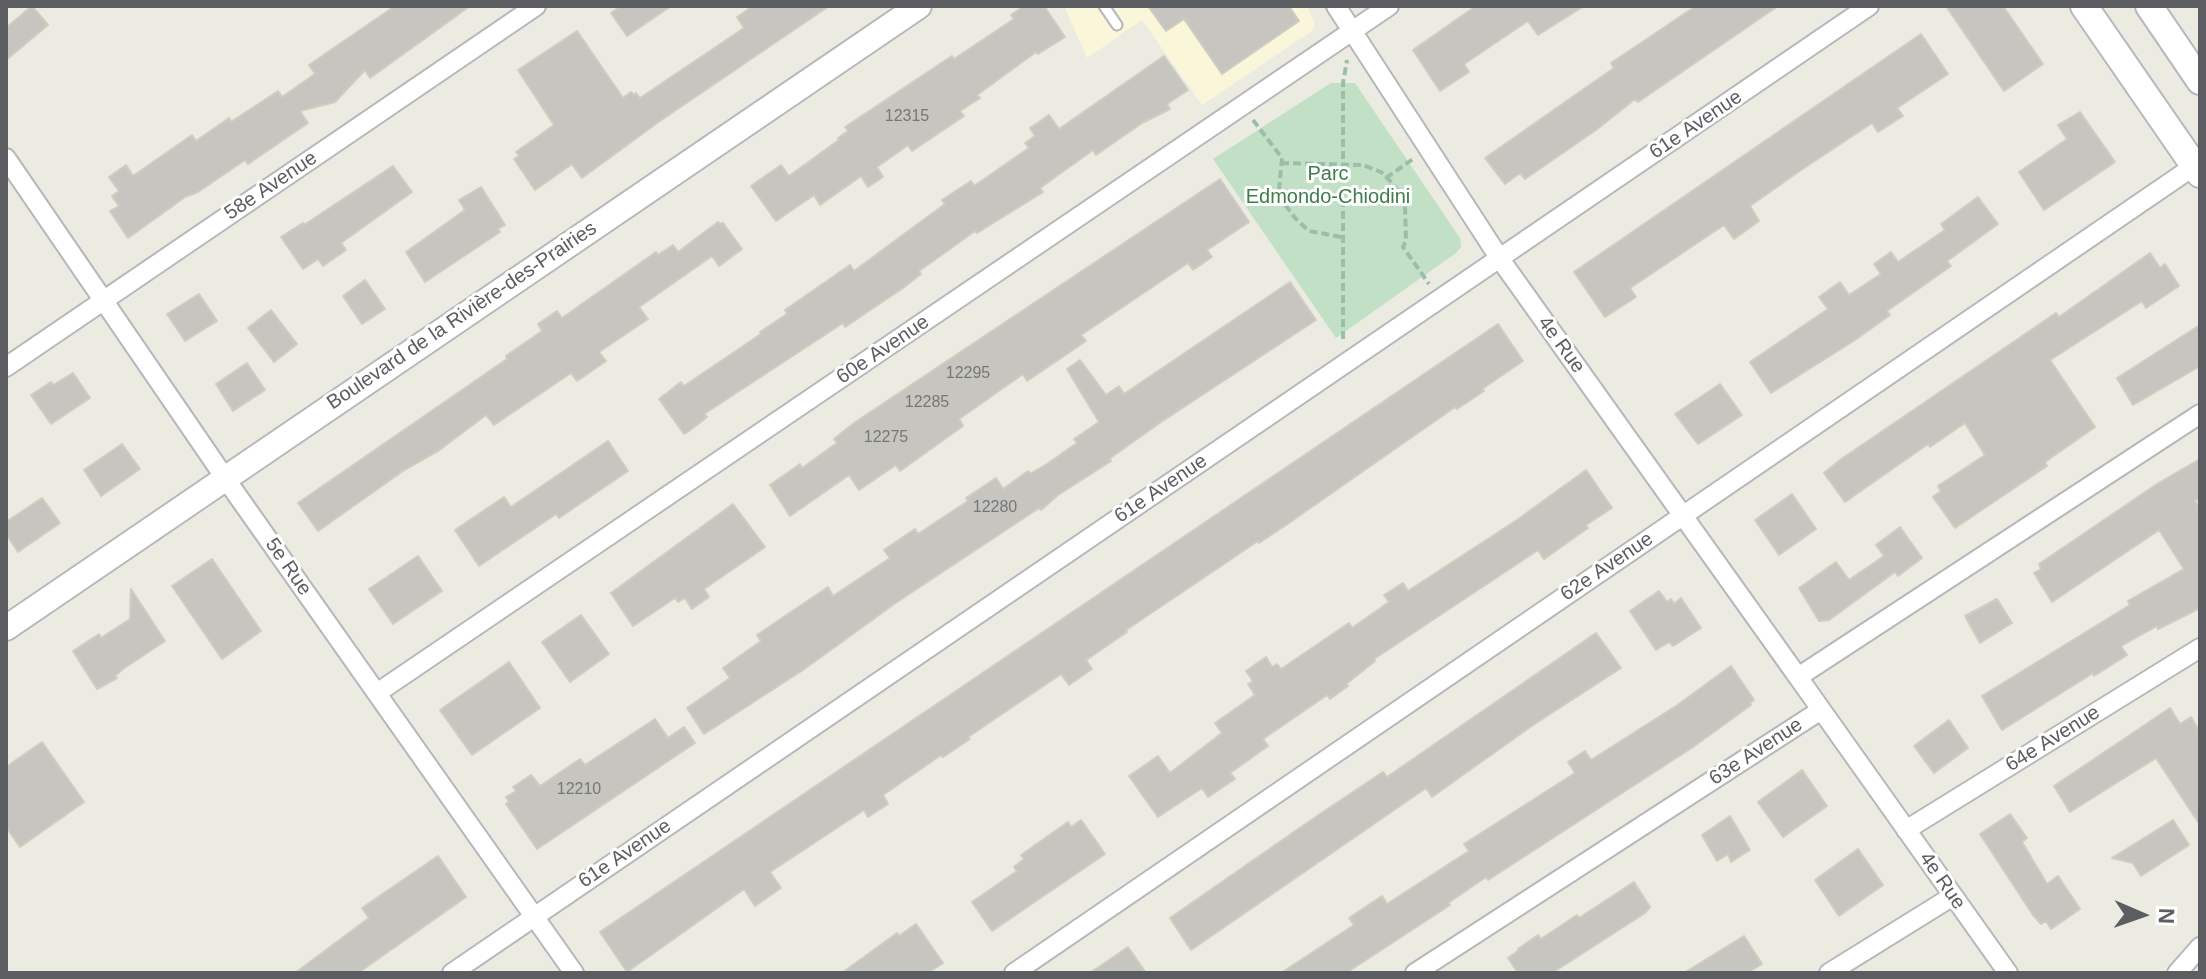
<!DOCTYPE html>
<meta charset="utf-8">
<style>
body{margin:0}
#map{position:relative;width:2206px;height:979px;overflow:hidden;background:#ebebe2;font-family:Helvetica,sans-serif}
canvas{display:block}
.frame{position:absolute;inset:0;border:8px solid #5b5d61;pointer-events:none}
.north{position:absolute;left:2102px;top:875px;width:80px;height:80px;-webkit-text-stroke:6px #fff;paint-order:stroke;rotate:92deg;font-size:22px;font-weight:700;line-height:32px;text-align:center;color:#5b5d61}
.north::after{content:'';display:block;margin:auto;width:28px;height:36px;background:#5b5d61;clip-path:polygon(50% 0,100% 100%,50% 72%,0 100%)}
</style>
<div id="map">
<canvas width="2206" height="979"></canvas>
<div class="frame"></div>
<div class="north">N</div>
</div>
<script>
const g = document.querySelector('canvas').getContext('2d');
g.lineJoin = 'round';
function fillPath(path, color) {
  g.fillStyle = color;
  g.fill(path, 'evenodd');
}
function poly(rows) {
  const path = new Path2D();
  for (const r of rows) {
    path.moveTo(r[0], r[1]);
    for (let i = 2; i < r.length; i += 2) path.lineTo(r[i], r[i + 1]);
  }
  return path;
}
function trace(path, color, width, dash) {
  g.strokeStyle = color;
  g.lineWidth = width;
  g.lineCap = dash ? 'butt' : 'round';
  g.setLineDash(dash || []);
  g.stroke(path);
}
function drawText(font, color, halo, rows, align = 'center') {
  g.font = font + ' Helvetica,sans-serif';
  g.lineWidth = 6;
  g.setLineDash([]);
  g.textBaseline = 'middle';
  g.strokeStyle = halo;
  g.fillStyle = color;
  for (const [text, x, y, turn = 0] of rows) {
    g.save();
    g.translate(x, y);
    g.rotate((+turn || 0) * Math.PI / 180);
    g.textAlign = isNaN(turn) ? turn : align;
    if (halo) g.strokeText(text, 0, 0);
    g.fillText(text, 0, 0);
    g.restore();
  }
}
fillPath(poly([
 [1064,6,1307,6,1315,24,1312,31,1202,105,1142,20,1087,58]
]), '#f9f6da');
fillPath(poly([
 [1331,83,1355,83,1460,238,1461,247,1456,253,1336,338,1213,159]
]), '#c1e0c5');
const building = poly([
 [32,6,48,25,6,60,6,28,32,6],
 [395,6,470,6,370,78,365,70,335,102,300,111,308,123,248,164,245,160,198,192,185,197,128,238,110,211,119,206,112,196,119,191,109,177,126,165,133,176,192,135,196,141,229,118,231,122,278,91,282,97,315,74,309,65,395,6],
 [621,6,671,6,627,36,611,13,621,6],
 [753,6,829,6,657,123,582,178,572,164,535,190,514,159,519,156,516,152,554,125,518,70,577,31,623,98,631,92,634,95,636,93,640,98,744,28,737,17,753,6],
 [1024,6,1044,6,1065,37,1038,54,1036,52,977,95,980,98,960,111,964,116,912,151,908,145,877,167,883,177,868,187,861,176,820,205,814,195,776,221,751,186,781,165,789,176,839,140,838,138,848,131,845,127,952,56,954,59,1014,19,1011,15,1024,6],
 [1148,6,1289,6,1299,21,1222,74,1184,19,1166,31,1148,6],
 [1476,6,1584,6,1538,35,1528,21,1464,64,1469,72,1440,91,1413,50,1476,6],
 [1696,6,1778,6,1638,102,1635,99,1596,130,1525,179,1520,173,1505,184,1485,158,1614,68,1611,63,1696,6],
 [1946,6,2003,6,2043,64,2004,91,1946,6],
 [1921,34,1948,74,1897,108,1903,116,1878,132,1872,123,1801,170,1750,206,1759,221,1734,239,1724,225,1630,288,1636,297,1605,317,1574,272,1921,34],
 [1164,56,1188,90,1167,104,1170,109,1142,123,1096,155,1093,150,1040,188,1043,192,977,233,975,231,919,271,921,274,903,288,845,327,843,323,704,414,707,417,689,431,684,434,659,399,681,382,684,386,761,334,760,332,787,314,785,310,850,265,854,271,945,204,942,200,971,181,974,186,1029,148,1025,143,1035,136,1030,128,1049,115,1059,129,1164,56],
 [2080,112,2115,162,2044,210,2019,172,2067,139,2058,125,2080,112],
 [393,166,412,192,341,243,346,250,323,266,318,259,303,269,281,237,303,223,304,225,393,166],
 [1220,179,1249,222,1207,250,1212,257,1193,270,1188,263,1081,335,1086,341,1027,381,1023,374,959,419,963,426,900,471,896,465,859,490,849,475,790,516,770,485,800,464,802,468,837,443,834,439,854,423,1220,179],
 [481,187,505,225,498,229,500,232,425,282,406,252,465,210,459,200,481,187],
 [1978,197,1998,224,1947,261,1951,266,1887,311,1890,315,1855,340,1771,393,1750,362,1828,309,1819,297,1840,282,1849,295,1881,274,1874,264,1891,252,1898,262,1945,230,1941,224,1978,197],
 [718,222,720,224,723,223,742,249,719,266,712,256,639,307,648,319,599,352,606,361,577,381,571,373,494,425,486,415,438,451,403,471,318,531,298,503,507,359,506,356,542,331,538,324,557,311,562,318,656,252,658,255,673,245,678,252,718,222],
 [2150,253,2160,268,2165,264,2179,286,2146,308,2142,301,2050,360,2095,427,2045,462,2047,466,1955,528,1933,497,1941,491,1938,486,1985,455,1965,423,1930,447,1928,444,1845,502,1824,473,1840,460,2056,313,2059,317,2150,253],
 [365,280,385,309,362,324,343,296,365,280],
 [1290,282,1316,320,1161,422,1109,459,1111,461,1058,495,1041,510,1039,508,897,602,803,670,704,734,687,708,730,678,723,668,761,641,757,635,828,587,833,596,890,558,884,550,915,529,918,534,968,501,966,498,996,478,1003,489,1028,471,1030,474,1047,464,1077,443,1074,439,1099,422,1067,369,1080,360,1106,395,1119,386,1124,394,1290,282],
 [199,294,217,321,185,341,167,314,199,294],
 [271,310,297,344,274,362,248,328,271,310],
 [1498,324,1523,361,1482,389,1484,391,1457,409,1455,407,1286,525,1259,543,1258,541,1126,630,1127,632,1086,660,1092,669,1069,685,1061,674,968,737,970,739,943,757,941,755,883,795,888,804,868,817,864,810,770,872,781,888,755,906,744,889,627,972,600,932,1498,324],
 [2200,325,2200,366,2133,405,2117,378,2200,325],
 [247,363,265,390,233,411,216,384,247,363],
 [73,373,90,398,51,424,31,395,51,382,53,385,73,373],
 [1720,384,1742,415,1698,444,1675,414,1720,384],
 [608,441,628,471,559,518,556,514,479,566,455,530,504,497,511,507,608,441],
 [122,444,140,469,101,496,84,470,122,444],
 [2200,459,2200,498,2195,501,2200,508,2200,608,2158,629,2157,626,2121,646,2127,655,2094,676,2093,673,2002,730,1982,696,2130,605,2128,601,2184,569,2159,530,2052,602,2034,573,2041,569,2039,564,2157,484,2200,459],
 [1586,470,1612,508,1586,525,1588,528,1544,559,1538,550,1374,659,1375,661,1346,684,1348,686,1330,699,1327,695,1263,739,1268,746,1230,773,1235,779,1208,797,1202,788,1158,817,1129,776,1158,756,1170,773,1222,733,1215,723,1255,695,1248,684,1253,681,1246,671,1266,657,1272,667,1277,664,1281,669,1349,623,1352,628,1389,602,1384,595,1403,583,1408,591,1517,520,1586,470],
 [1792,494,1816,529,1779,555,1755,520,1792,494],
 [42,498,60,523,18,552,6,534,6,522,42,498],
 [733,504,765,547,704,589,709,597,692,609,685,598,678,602,675,598,633,626,611,593,733,504],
 [1900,527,1922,558,1898,576,1895,572,1829,620,1819,621,1799,588,1836,562,1849,580,1884,556,1876,545,1900,527],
 [418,556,442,591,393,624,369,589,418,556],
 [212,559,261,631,222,659,172,586,212,559],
 [131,589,165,641,123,669,115,676,117,678,97,689,73,651,99,634,101,638,130,619,131,589],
 [1659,591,1667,602,1671,599,1674,604,1681,598,1701,628,1673,646,1669,642,1656,650,1630,611,1659,591],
 [1997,599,2012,623,1980,643,1965,616,1997,599],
 [581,615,609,654,570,682,542,642,581,615],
 [1596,633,1621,668,1533,725,1432,797,1426,788,1191,950,1170,918,1317,816,1383,772,1387,777,1596,633],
 [509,662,540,708,472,755,440,710,509,662],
 [1731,666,1754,700,1750,703,1751,705,1693,747,1488,880,1486,877,1448,903,1450,905,1346,973,1281,973,1354,925,1349,918,1382,896,1387,904,1469,851,1464,844,1575,773,1568,762,1585,751,1591,760,1676,706,1731,666],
 [2170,708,2180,724,2191,717,2200,732,2200,825,2156,758,2070,812,2054,786,2170,708],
 [655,719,668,738,684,727,695,743,537,849,506,804,509,802,506,797,516,791,513,787,531,775,540,786,580,759,585,765,655,719],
 [1949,720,1968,748,1934,773,1914,746,1949,720],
 [42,742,84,802,20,847,6,827,6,767,42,742],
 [1802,770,1827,806,1783,837,1758,802,1802,770],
 [2010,814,2027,838,2022,842,2047,884,2058,876,2080,909,2051,929,2046,921,2041,924,2033,915,1980,834,2010,814],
 [1730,816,1750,850,1731,862,1728,854,1717,861,1702,835,1730,816],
 [1081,820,1105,854,992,931,972,902,1017,871,1014,867,1024,859,1021,855,1068,822,1071,827,1081,820],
 [2173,820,2189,845,2141,876,2133,863,2112,858,2173,820],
 [1858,849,1883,885,1839,916,1815,880,1858,849],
 [438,856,466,897,358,973,295,973,369,918,362,908,438,856],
 [1634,882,1650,907,1645,913,1552,973,1518,973,1508,958,1519,950,1518,949,1538,935,1541,939,1577,915,1579,918,1634,882],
 [916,924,943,963,928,973,842,973,897,933,899,936,916,924],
 [1744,936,1762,964,1747,973,1684,973,1744,936],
 [1128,947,1146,973,1090,973,1128,947]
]);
fillPath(building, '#c7c5bf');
trace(building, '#cfcdc2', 2);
const service = poly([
 [1104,6,1117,25]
]);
const minor = poly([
 [1336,6,1500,259,1798,677],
 [6,158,225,478,574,973],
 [6,367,536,6],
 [377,693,1389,6],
 [1906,830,2200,648],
 [452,973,1869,6],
 [1014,973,2200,162],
 [1415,973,1821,710],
 [1829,973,1953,896],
 [2008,973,1798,677,2200,414],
 [2177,973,2200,947]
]);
const tertiary = poly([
 [6,628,919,6]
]);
const secondary = poly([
 [2084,6,2200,174],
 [2149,6,2200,81]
]);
trace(service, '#b5b7bb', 13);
trace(minor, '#b5b7bb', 22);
trace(tertiary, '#b5b7bb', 28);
trace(secondary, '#b6b8bd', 30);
trace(poly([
 [1253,120,1282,158,1279,189,1286,206,1295,218,1309,231,1341,237],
 [1281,163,1363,165,1381,172,1394,185,1405,205,1406,240,1403,247,1429,284],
 [1386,178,1413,159],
 [1343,339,1343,83,1347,60]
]), '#9abea8', 4, [8, 4]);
trace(service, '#fff', 9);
trace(minor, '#fff', 18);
trace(tertiary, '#fff', 24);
trace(secondary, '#fff', 26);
drawText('16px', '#767778', null, [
 ["12315",907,117],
 ["12295",968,374],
 ["12285",927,403],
 ["12275",886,438],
 ["12280",995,508],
 ["12210",579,790]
]);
drawText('20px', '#5b5d61', '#fff', [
 ["61e Avenue",1696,125,-34],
 ["58e Avenue",271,186,-34],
 ["Boulevard de la Rivière-des-Prairies",462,316,-34],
 ["4e Rue",1561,345,54],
 ["60e Avenue",883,350,-34],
 ["61e Avenue",1161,489,-34],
 ["5e Rue",288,567,55],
 ["62e Avenue",1607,567,-34],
 ["64e Avenue",2053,739,-32],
 ["63e Avenue",1756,752,-33],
 ["61e Avenue",625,854,-34],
 ["4e Rue",1942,881,55]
]);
drawText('20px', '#3e7d49', '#fff', [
 ["Parc",1328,174],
 ["Edmondo-Chiodini",1328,197]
]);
</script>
